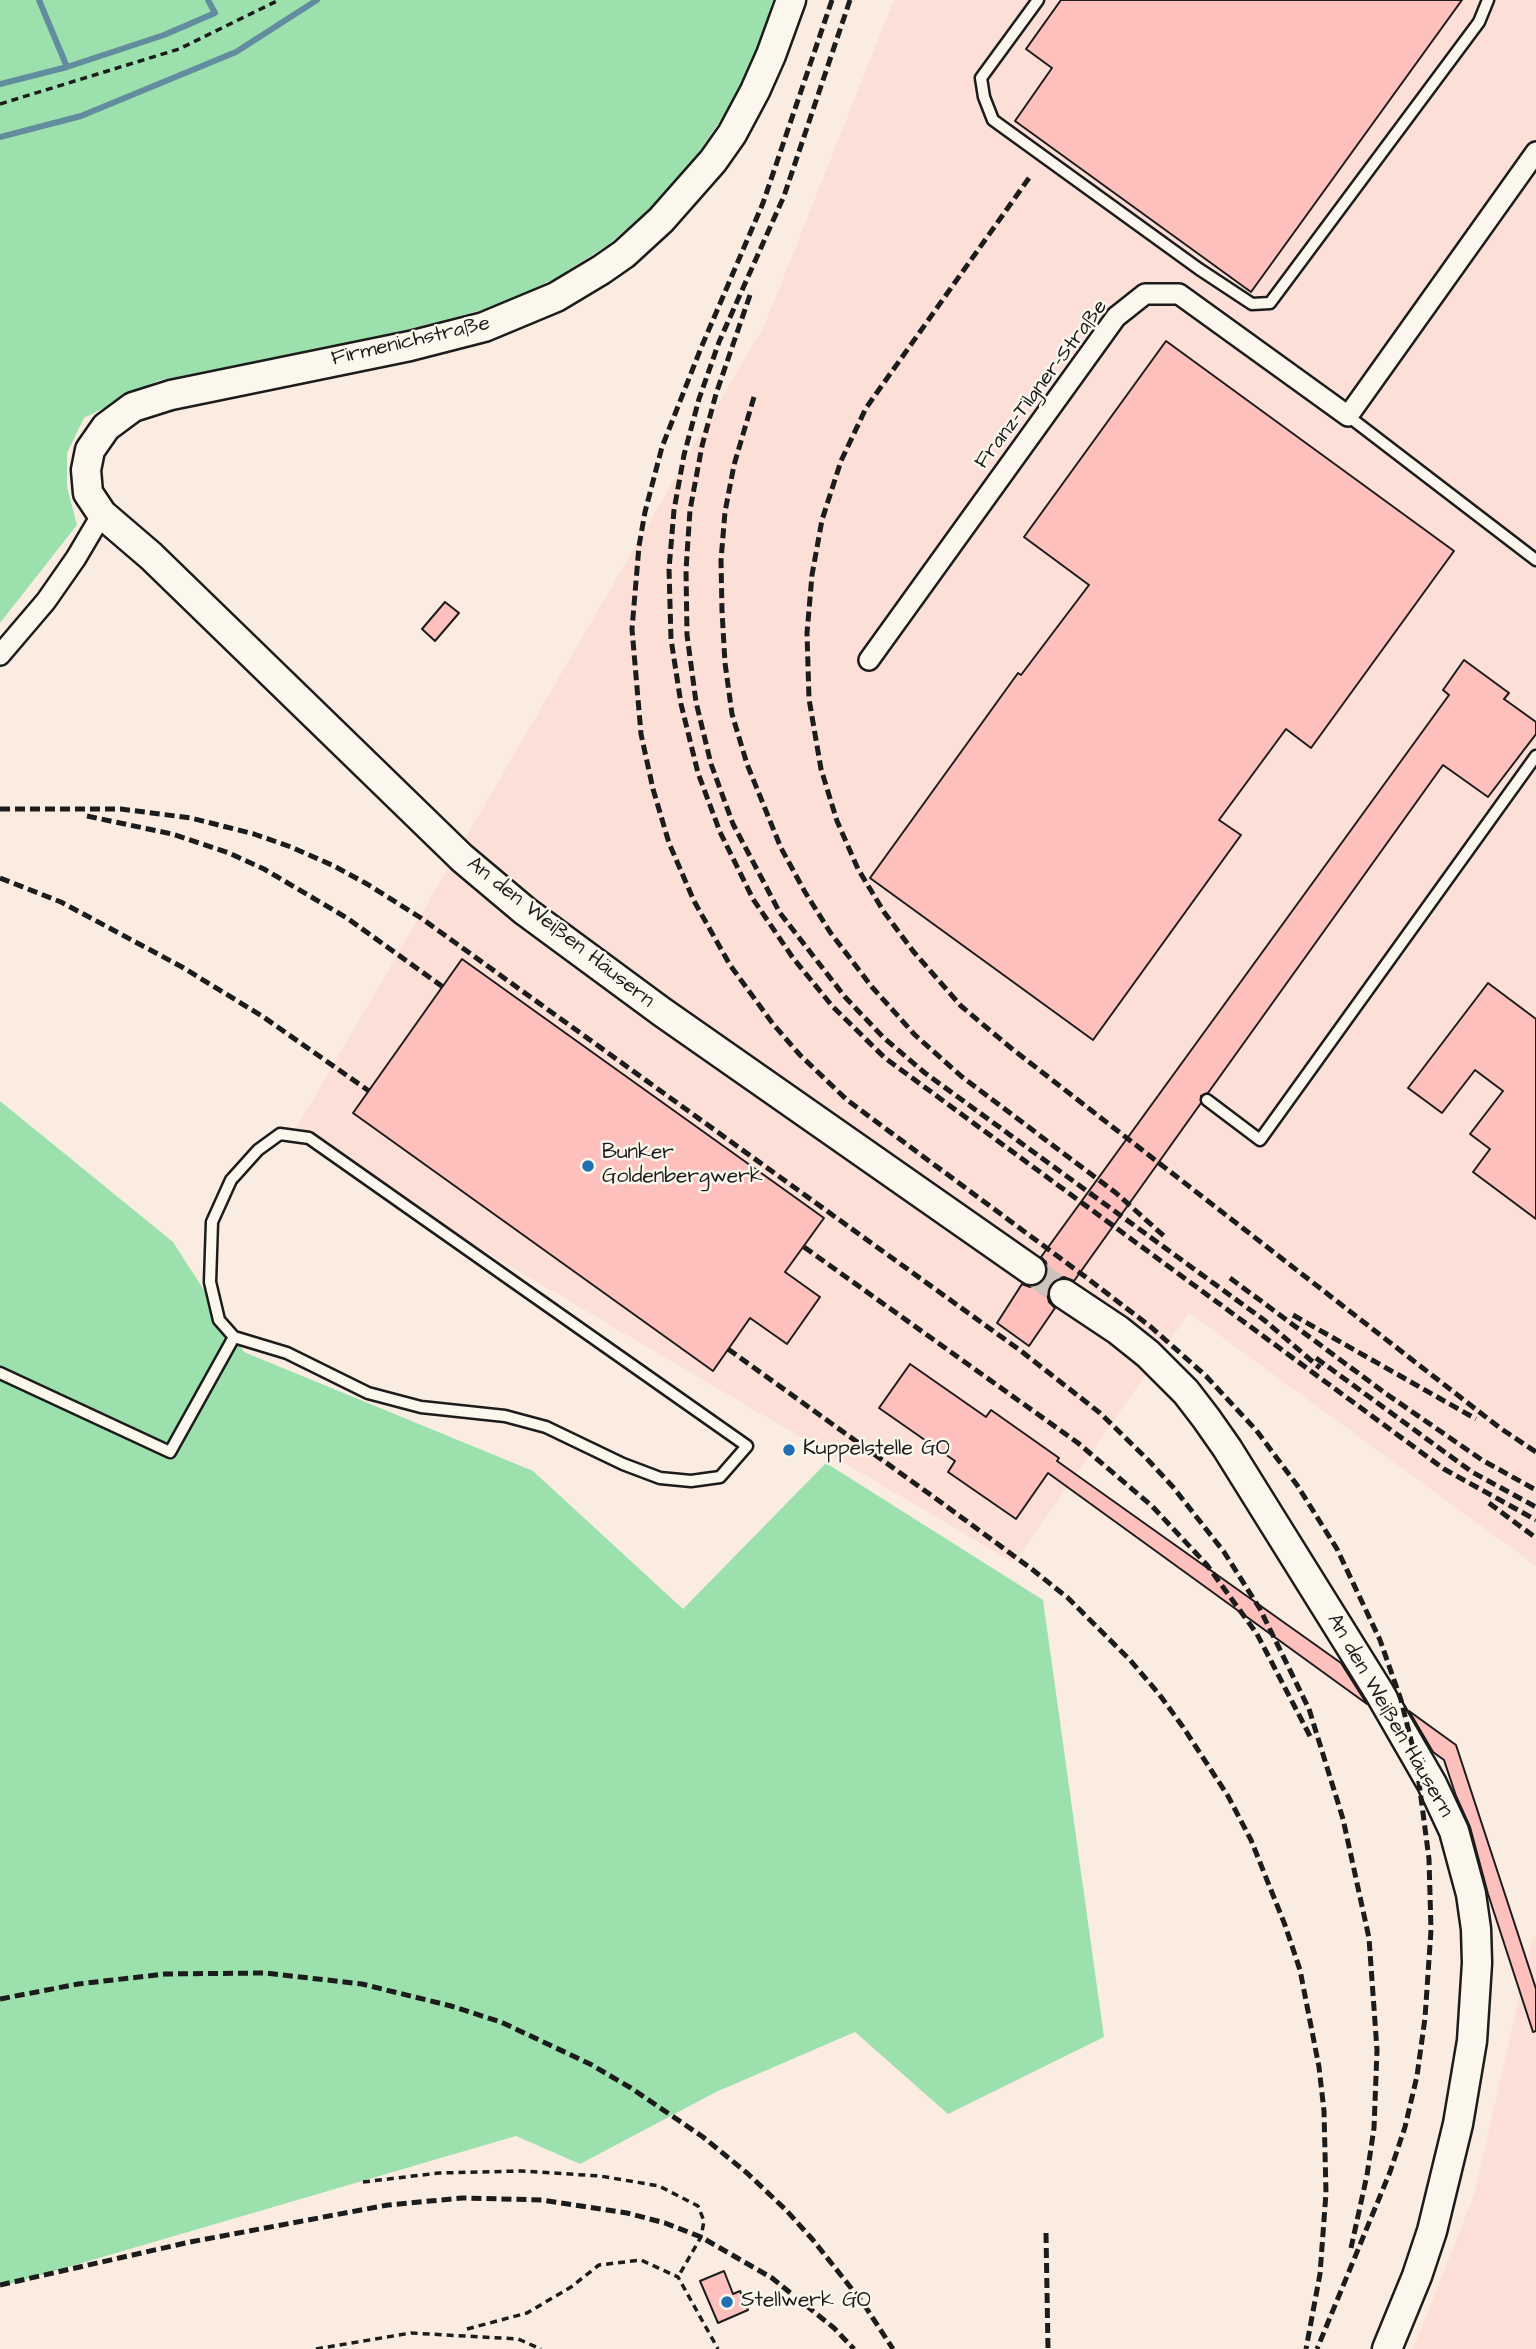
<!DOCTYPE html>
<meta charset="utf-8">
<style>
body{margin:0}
canvas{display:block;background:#fbece2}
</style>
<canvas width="1536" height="2349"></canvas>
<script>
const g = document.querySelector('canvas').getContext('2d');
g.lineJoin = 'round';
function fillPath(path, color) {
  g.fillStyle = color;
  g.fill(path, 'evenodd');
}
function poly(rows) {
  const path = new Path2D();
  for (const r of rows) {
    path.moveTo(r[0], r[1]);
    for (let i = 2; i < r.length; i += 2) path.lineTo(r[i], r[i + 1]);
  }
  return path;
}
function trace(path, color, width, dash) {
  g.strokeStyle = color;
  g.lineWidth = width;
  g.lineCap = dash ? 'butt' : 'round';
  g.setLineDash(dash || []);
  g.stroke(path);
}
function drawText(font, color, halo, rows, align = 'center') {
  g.font = font + ' "Architects Daughter",sans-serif';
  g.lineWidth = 5;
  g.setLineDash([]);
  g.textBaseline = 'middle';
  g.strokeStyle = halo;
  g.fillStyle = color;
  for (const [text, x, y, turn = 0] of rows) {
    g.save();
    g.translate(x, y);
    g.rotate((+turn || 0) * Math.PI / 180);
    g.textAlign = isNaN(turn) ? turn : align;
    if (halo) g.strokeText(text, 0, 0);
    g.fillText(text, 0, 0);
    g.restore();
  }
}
fillPath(poly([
 [894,0,1536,0,1536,1566,1189,1313,1014,1563,291,1137,765,324],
 [1536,1936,1536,2349,1413,2349,1474,2195,1533,1937]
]), '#fcdfd7');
fillPath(poly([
 [0,0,773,0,757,50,728,109,693,161,653,206,608,245,556,278,502,304,446,320,381,336,157,381,84,418,67,453,67,487,77,525,0,623],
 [0,1101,173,1242,244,1352,533,1471,683,1609,826,1463,1043,1600,1104,2037,948,2114,855,2032,716,2092,580,2164,516,2136,0,2287]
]), '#9ce1ad');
trace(poly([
 [39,0,67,67],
 [0,84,67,67,164,35,215,13,208,0],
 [0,137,81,116,236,52,317,0]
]), '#638d9e', 6);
const building = poly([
 [1061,0,1462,0,1251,292,1015,121,1052,68,1026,49,1061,0],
 [1166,341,1454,551,1311,748,1286,729,1219,820,1241,835,1093,1040,870,878,1018,673,1021,675,1089,585,1024,537,1166,341],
 [445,602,459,613,435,641,422,629,445,602],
 [1464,660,1509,693,1504,699,1536,722,1536,734,1488,797,1443,765,1208,1093,1201,1096,1201,1103,1074,1281,1064,1277,1056,1279,1051,1284,1047,1294,1049,1302,1055,1308,1029,1346,997,1323,1022,1284,1030,1287,1037,1285,1044,1280,1048,1271,1046,1262,1041,1257,1449,695,1443,690,1464,660],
 [462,959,824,1218,785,1272,820,1297,787,1344,750,1318,713,1371,353,1113,462,959],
 [1488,983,1536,1019,1536,1219,1473,1172,1490,1149,1470,1134,1503,1091,1475,1070,1442,1113,1408,1088,1488,983],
 [910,1364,986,1417,991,1410,1059,1458,1057,1461,1341,1663,1367,1704,1048,1473,1016,1519,948,1472,955,1461,879,1408,910,1364],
 [1409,1711,1456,1745,1536,1989,1536,2031,1533,2032,1488,1894,1470,1827,1456,1796,1444,1760,1433,1752,1409,1711],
 [724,2271,733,2294,740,2291,748,2310,718,2323,700,2281,724,2271]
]);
fillPath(building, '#fdc0bc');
trace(building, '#1c1c1c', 2);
trace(poly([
 [1031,1270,1064,1294]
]), '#cec2ba', 28, [28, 14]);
const lane = poly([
 [1038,0,981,78,984,97,993,120,1199,269,1252,304,1270,303,1479,22,1488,0],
 [1348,416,1536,560],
 [1207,1100,1260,1140,1536,756],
 [280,1134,309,1138,747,1446,720,1477,691,1481,660,1478,623,1464,546,1427,505,1416,421,1407,368,1393,287,1353,234,1337,219,1320,210,1282,212,1222,231,1180,258,1150,280,1134],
 [0,1373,170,1452,234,1337]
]);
const street = poly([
 [0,655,46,601,76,558,102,514],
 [869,660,1116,317,1145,294,1179,294,1348,416,1536,152]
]);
const secondary = poly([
 [791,0,771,55,755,91,732,134,713,161,661,220,624,254,601,270,556,297,484,327,410,346,171,395,133,407,106,427,90,450,86,470,88,493,102,514,151,556,462,858,525,911,662,1012,1031,1270],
 [1064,1294,1118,1330,1148,1354,1186,1392,1206,1418,1227,1448,1379,1692,1432,1784,1454,1831,1471,1894,1476,1929,1477,1963,1472,2041,1458,2124,1432,2231,1417,2276,1387,2349]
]);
trace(lane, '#1c1c1c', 15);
trace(street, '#1c1c1c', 24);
trace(secondary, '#1c1c1c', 33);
trace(poly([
 [0,104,179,49,279,0],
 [363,2182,439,2173,521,2171,600,2176,659,2186,698,2206,704,2221,701,2237,678,2277],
 [467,2329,527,2313,571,2287,599,2265,641,2260,678,2277,718,2349],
 [316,2349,411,2333,518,2339,541,2349]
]), '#1c1c1c', 3.5, [7, 5]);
trace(lane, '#fbf7ec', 10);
trace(street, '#fbf7ec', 19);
trace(secondary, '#fbf7ec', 28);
trace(poly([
 [832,0,763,203,701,348,662,447,645,512,639,546,632,629,641,734,653,789,669,843,694,901,730,965,773,1024,800,1055,847,1100,1087,1278,1151,1327,1206,1376,1256,1430,1297,1485,1337,1549,1380,1640,1401,1700,1416,1760,1423,1813,1429,1859,1431,1930,1425,2018,1417,2076,1405,2127,1390,2172,1317,2349],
 [850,0,784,196,719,342,699,399,684,455,674,510,669,569,671,639,681,704,698,773,720,832,753,899,793,958,833,1007,885,1058,1444,1469,1536,1520],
 [1029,178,866,408,841,461,822,520,812,575,807,633,809,699,821,769,837,821,858,869,884,912,913,951,961,1006,1011,1048,1500,1428,1536,1452],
 [750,295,716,394,702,446,690,510,686,570,687,635,696,702,711,764,733,824,780,913,845,997,883,1037,925,1073,1264,1320,1320,1368],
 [754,397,734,465,725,512,721,560,722,611,725,663,732,714,747,764,781,848,805,892,830,932,872,987,915,1035,961,1076,1116,1193,1165,1237],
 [0,809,121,809,191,818,254,834,291,847,334,866,367,884,421,918,1021,1351,1100,1413,1149,1461,1173,1487,1224,1552,1260,1609,1309,1709,1343,1819,1369,1938,1377,2050,1374,2128,1367,2175,1351,2248],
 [87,816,172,834,229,853,264,869,347,918,443,987],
 [0,878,61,902,182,967,262,1016,369,1091],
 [804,1247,1078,1443,1152,1506,1207,1565,1257,1634,1311,1738],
 [1230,1278,1385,1393,1482,1460,1536,1490],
 [1293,1315,1476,1419],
 [728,1349,942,1503,1033,1570,1068,1598,1130,1660,1159,1694,1183,1727,1228,1796,1251,1840,1285,1925,1300,1970,1319,2067,1324,2111,1326,2193,1320,2274,1306,2349],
 [1316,1358,1472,1472,1536,1507],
 [1489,1503,1536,1538],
 [0,1999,78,1984,165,1974,265,1973,362,1984,451,2006,501,2022,590,2064,631,2088,703,2137,747,2173,786,2210,813,2240,863,2303,893,2349],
 [1046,2233,1048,2349],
 [0,2285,190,2242,388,2205,462,2198,542,2200,627,2213,665,2223,701,2237,772,2278,834,2328,854,2349]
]), '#1c1c1c', 5, [10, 5]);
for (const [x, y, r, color] of [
 [588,1166,7,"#1f6fb2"],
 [789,1450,7,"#1f6fb2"],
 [727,2302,7,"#1f6fb2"]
]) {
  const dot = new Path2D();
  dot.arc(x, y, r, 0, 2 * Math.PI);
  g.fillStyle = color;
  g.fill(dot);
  trace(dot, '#fbf7ec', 2.5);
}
drawText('21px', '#1c1c1c', '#fbf7ec', [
 ["Firmenichstraße",411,342,-13],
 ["Franz-Tilgner-Straße",1042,385,-53],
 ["An den Weißen Häusern",560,933,38],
 ["An den Weißen Häusern",1389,1716,60]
]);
drawText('21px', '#1c1c1c', '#fbf7ec', [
 ["Bunker",602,1154],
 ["Goldenbergwerk",602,1178],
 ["Kuppelstelle GO",803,1450],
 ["Stellwerk GO",741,2302]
], 'left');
</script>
